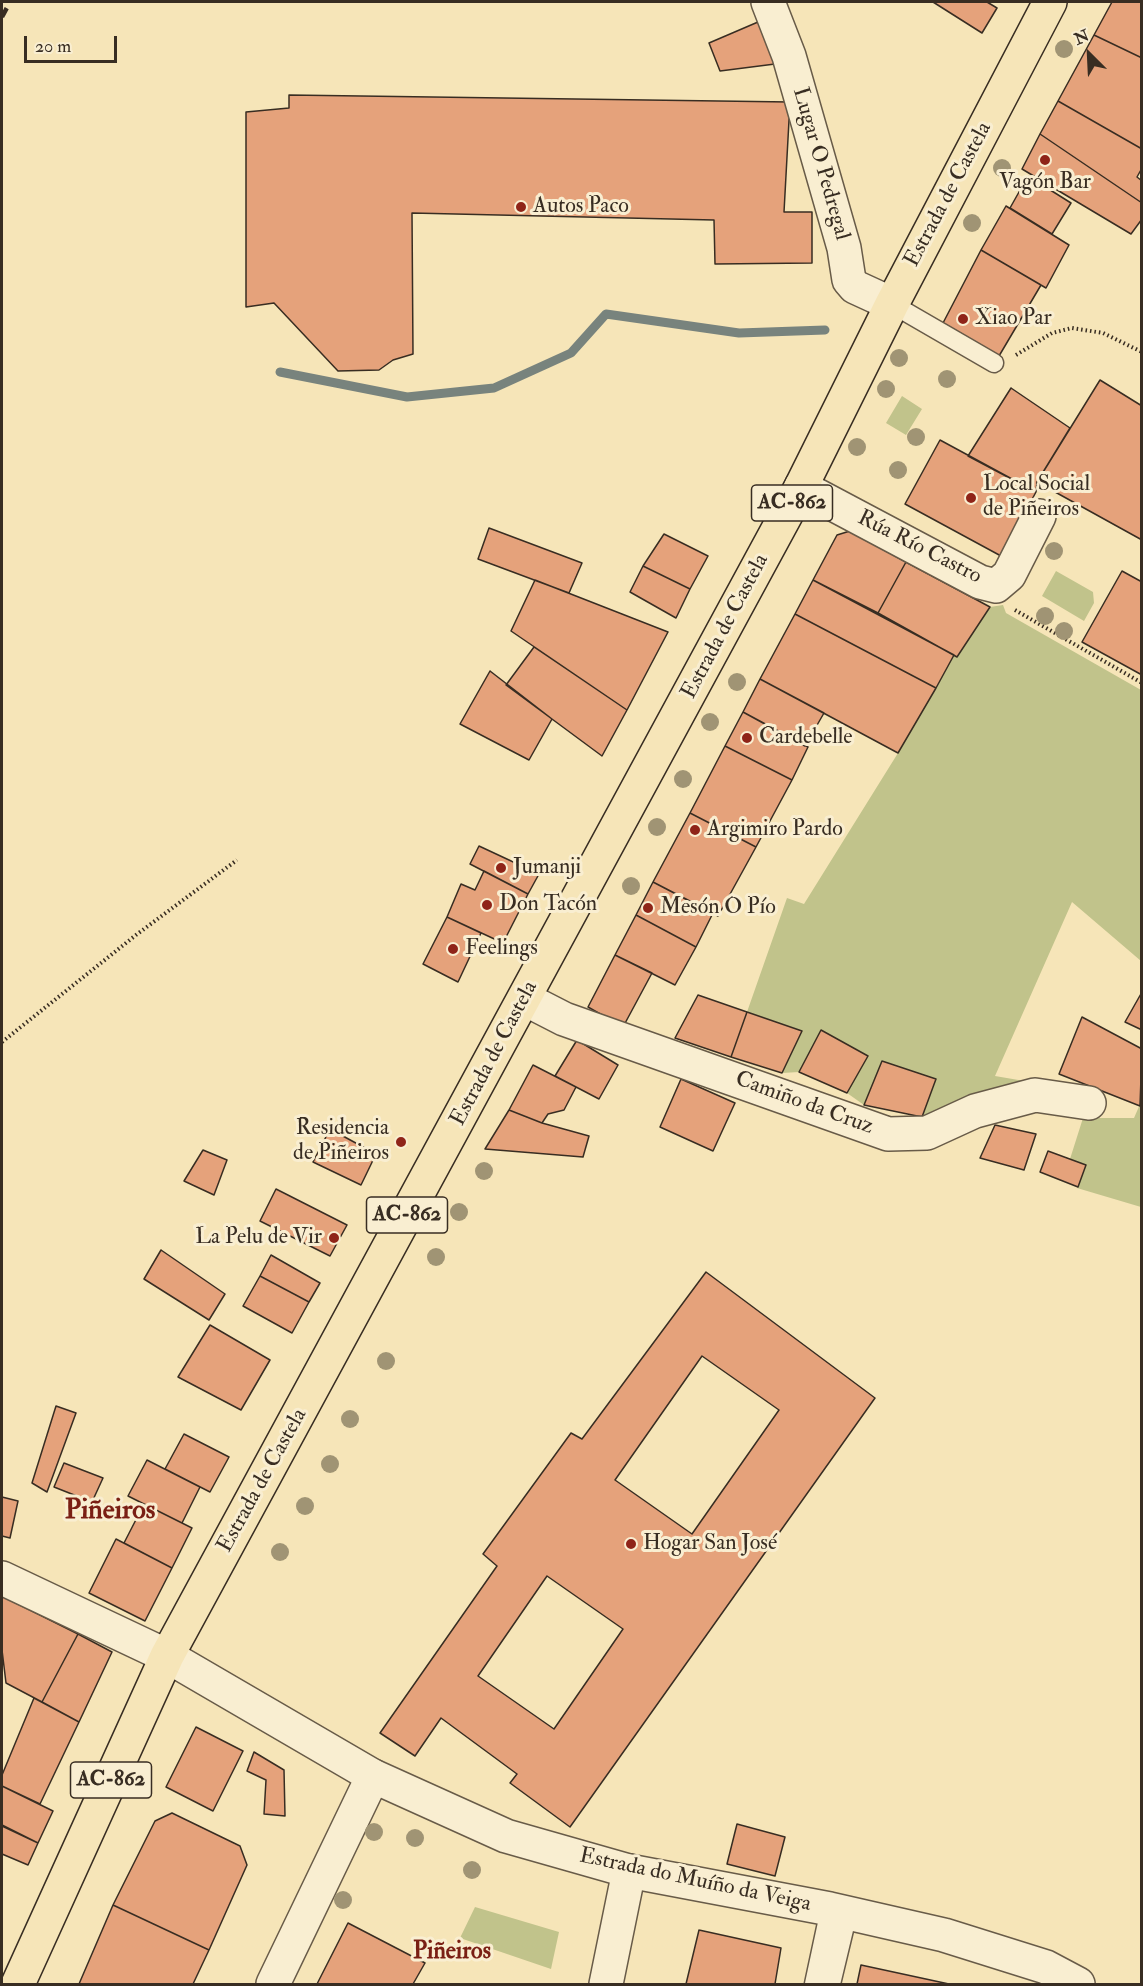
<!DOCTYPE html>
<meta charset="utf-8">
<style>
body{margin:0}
#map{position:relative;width:1143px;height:1986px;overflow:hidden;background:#f6e5b8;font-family:"IM FELL Double Pica",serif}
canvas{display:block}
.frame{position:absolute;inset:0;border:3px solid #382d22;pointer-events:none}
.north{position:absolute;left:1059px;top:24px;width:60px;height:60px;-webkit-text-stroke:4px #f9eed1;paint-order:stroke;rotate:336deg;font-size:16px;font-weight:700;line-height:24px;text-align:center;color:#382d22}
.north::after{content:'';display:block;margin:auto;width:21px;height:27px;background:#382d22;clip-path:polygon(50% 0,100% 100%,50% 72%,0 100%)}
.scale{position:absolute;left:24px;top:36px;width:93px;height:27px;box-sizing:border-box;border:3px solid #382d22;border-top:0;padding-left:8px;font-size:18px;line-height:21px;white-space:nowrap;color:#382d22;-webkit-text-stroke:4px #f9eed1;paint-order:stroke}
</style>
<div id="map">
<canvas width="1143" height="1986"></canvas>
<div class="frame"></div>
<div class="north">N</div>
<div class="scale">20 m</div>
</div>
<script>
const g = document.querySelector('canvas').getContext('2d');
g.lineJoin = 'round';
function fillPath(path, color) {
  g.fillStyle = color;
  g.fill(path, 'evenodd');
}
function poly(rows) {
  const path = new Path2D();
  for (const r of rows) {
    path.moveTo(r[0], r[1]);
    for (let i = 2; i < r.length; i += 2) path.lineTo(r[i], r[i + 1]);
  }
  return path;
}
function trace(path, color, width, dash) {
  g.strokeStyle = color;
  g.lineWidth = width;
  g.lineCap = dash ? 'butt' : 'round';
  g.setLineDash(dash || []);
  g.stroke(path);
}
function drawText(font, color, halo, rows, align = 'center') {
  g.font = font + ' "IM FELL Double Pica",serif';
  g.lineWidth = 6;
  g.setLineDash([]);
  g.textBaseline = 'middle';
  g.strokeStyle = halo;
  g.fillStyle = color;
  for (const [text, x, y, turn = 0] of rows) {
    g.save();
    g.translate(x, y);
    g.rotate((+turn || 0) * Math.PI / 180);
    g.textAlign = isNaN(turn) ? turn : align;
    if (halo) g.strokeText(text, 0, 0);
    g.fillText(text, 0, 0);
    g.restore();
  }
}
fillPath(poly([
 [902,396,922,409,906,435,886,423],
 [1056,571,1093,592,1094,603,1084,621,1042,596],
 [1003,605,1006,613,1141,690,1141,961,1072,902,995,1076,1042,1084,922,1117,936,1079,882,1061,864,1105,847,1093,867,1056,821,1030,799,1072,782,1073,802,1031,747,1012,787,898,804,904,898,753,954,655,990,607],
 [1141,1102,1141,1207,1077,1188,1086,1165,1070,1159,1083,1118,1134,1118],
 [475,1907,559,1932,551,1969,460,1938]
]), '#c1c38b');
trace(poly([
 [280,372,407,397,494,388,571,353,606,314,739,333,825,330]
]), '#78837d', 9);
const building = poly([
 [933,2,987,2,997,8,982,33,933,2],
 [1112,2,1142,2,1142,58,1094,35,1112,2],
 [758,22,775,64,720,71,709,43,758,22],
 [1094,35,1142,58,1142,149,1058,101,1094,35],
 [289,95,790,102,784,212,812,212,812,263,715,264,714,220,412,213,413,354,393,360,379,370,338,371,274,303,246,307,246,112,289,108,289,95],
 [1058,101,1142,149,1142,168,1137,177,1142,181,1142,203,1040,134,1058,101],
 [1040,134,1142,203,1142,219,1131,234,1022,169,1040,134],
 [1028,176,1071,203,1052,234,1010,208,1028,176],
 [1006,206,1069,245,1046,288,981,250,1006,206],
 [981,250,1041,285,999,356,943,323,981,250],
 [1100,380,1142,406,1142,540,1037,482,1100,380],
 [1011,388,1070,428,1037,482,1036,492,968,456,1011,388],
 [940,440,1036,492,1001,556,905,504,940,440],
 [489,528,582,563,569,593,478,559,489,528],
 [850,531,906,562,878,613,813,580,837,535,850,531],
 [664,534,708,556,690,589,643,566,664,534],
 [906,562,990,607,957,657,878,613,906,562],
 [643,566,690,589,676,618,630,592,643,566],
 [1122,571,1142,582,1142,675,1082,642,1122,571],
 [535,580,668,632,627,710,511,631,535,580],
 [813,580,954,655,936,688,795,614,813,580],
 [795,614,936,688,898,753,760,679,795,614],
 [534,647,627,710,602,756,506,685,534,647],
 [490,671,552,719,529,760,460,724,490,671],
 [760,679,824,713,805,746,743,712,760,679],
 [743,712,808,747,792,780,725,746,743,712],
 [725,746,792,780,756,847,690,813,725,746],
 [690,813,756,847,718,916,653,882,690,813],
 [479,846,539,874,528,894,470,864,479,846],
 [484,871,528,894,503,943,447,917,461,884,475,890,484,871],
 [653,882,713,913,696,947,636,915,653,882],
 [636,915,696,947,675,985,615,955,636,915],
 [447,917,481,933,458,982,423,964,447,917],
 [615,955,652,973,623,1027,588,1007,615,955],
 [1142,992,1142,1030,1125,1022,1142,992],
 [698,995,747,1012,731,1057,675,1038,698,995],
 [747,1012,802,1031,782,1073,731,1057,747,1012],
 [1082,1017,1142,1049,1140,1106,1059,1074,1082,1017],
 [821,1030,868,1056,847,1093,799,1072,821,1030],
 [577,1040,618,1065,599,1099,555,1076,577,1040],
 [882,1061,936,1079,922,1117,864,1105,882,1061],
 [533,1065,576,1087,564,1110,548,1114,542,1123,509,1110,533,1065],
 [681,1079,735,1103,713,1151,660,1127,681,1079],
 [509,1110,542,1123,589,1136,583,1157,485,1149,509,1110],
 [995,1125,1036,1134,1024,1170,980,1158,995,1125],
 [330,1129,376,1154,361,1185,313,1162,330,1129],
 [203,1150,227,1160,214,1195,184,1181,203,1150],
 [1048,1151,1086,1165,1078,1187,1040,1172,1048,1151],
 [276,1189,347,1225,330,1256,260,1221,276,1189],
 [161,1250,225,1294,209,1320,144,1279,161,1250],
 [271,1255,320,1283,309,1302,260,1276,271,1255],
 [706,1272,875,1398,570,1827,510,1783,517,1774,441,1718,415,1756,380,1733,497,1566,483,1554,571,1433,582,1439,706,1272],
 [702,1356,779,1410,692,1534,615,1480,702,1356],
 [547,1576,623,1629,554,1729,478,1676,547,1576],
 [260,1276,309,1302,292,1333,243,1306,260,1276],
 [210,1325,270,1360,241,1410,178,1377,210,1325],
 [56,1406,76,1413,47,1492,32,1483,56,1406],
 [184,1434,229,1457,210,1492,165,1469,184,1434],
 [147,1460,200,1487,182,1523,128,1496,147,1460],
 [64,1463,103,1478,92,1502,54,1487,64,1463],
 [2,1497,18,1501,10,1538,2,1536,2,1497],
 [144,1504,192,1528,172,1568,124,1543,144,1504],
 [116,1539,172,1568,145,1621,89,1593,116,1539],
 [2,1596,78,1634,42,1702,6,1683,2,1650,2,1596],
 [78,1634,112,1652,79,1722,42,1702,78,1634],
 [34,1698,79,1722,40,1804,2,1786,2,1775,34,1698],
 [196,1727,243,1751,213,1811,166,1787,196,1727],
 [254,1752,284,1770,285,1816,264,1814,266,1780,247,1771,254,1752],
 [2,1786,53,1811,38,1843,2,1825,2,1786],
 [172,1813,240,1846,247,1865,209,1950,113,1905,155,1821,172,1813],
 [737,1824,785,1837,775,1876,727,1864,737,1824],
 [2,1826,38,1843,28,1865,2,1854,2,1826],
 [113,1905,209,1950,193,1984,79,1984,113,1905],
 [348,1923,425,1963,413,1984,317,1984,348,1923],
 [699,1930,781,1948,775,1984,686,1984,699,1930],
 [861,1965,949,1984,857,1984,861,1965]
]);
fillPath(building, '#e5a27b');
trace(building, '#382d22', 1.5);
const service = poly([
 [892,304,994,363],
 [814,1984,830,1909],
 [831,1984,848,1913]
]);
const minor = poly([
 [768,2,789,56,844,248,849,280,855,287,892,304],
 [801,487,980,582,996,586,1009,575,1039,516],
 [525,999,564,1019,888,1134,927,1133,975,1111,1035,1095,1089,1103],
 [2,1578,167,1656],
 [273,1984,373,1776],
 [606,1984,629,1871]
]);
const tertiary = poly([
 [167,1656,373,1776,506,1836,629,1871,830,1909,944,1935,1046,1967,1078,1984]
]);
const primary = poly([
 [18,1984,167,1656,801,487,892,304,1050,2]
]);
trace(service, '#685b48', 21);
trace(minor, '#685b48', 36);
trace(tertiary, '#685b48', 36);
trace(primary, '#382d22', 36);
trace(poly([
 [1016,355,1052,333,1072,328,1103,333,1142,352],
 [1015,610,1142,683],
 [2,1042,136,935,237,860]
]), '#382d22', 4, [1.5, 3]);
trace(service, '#f9eed1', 18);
trace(minor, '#f9eed1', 33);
trace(tertiary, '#f9eed1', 33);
trace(primary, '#f6e5b8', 33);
trace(poly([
 [2,17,10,2]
]), '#382d22', 4.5, [10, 10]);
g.fillStyle = '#a09474';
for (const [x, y] of [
 [1064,49],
 [1002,168],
 [972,223],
 [899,358],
 [947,379],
 [886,389],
 [916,437],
 [857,447],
 [898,470],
 [1054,551],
 [1045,616],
 [1064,631],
 [737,682],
 [710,722],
 [683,779],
 [657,827],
 [631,886],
 [484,1171],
 [459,1212],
 [436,1257],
 [386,1361],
 [350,1419],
 [330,1464],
 [305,1506],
 [280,1552],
 [374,1832],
 [415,1838],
 [472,1870],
 [343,1900]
]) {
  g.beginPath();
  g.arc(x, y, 9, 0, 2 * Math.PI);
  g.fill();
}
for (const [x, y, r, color] of [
 [1045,160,6,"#8f2418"],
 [521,207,6,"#8f2418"],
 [963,319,6,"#8f2418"],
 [971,498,6,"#8f2418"],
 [747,738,6,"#8f2418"],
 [695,830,6,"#8f2418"],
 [501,868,6,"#8f2418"],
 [487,905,6,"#8f2418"],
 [648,908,6,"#8f2418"],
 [453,949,6,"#8f2418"],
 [401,1142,6,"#8f2418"],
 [334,1238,6,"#8f2418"],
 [631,1544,6,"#8f2418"]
]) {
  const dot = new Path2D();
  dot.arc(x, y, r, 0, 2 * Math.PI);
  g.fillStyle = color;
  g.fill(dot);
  trace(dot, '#f9eed1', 2);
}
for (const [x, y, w] of [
 [792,503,81],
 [407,1215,81],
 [111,1780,81]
]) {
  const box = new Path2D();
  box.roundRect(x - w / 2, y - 18, w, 36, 4.5);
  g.fillStyle = '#f9eed1';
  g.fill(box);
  trace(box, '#382d22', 1.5);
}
drawText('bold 21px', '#382d22', null, [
 ["AC-862",792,503],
 ["AC-862",407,1215],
 ["AC-862",111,1780]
]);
drawText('22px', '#382d22', '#f9eed1', [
 ["Lugar O Pedregal",820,164,74],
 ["Estrada de Castela",949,195,-62],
 ["Rúa Río Castro",919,548,27],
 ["Estrada de Castela",726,627,-62],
 ["Estrada de Castela",495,1054,-62],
 ["Camiño da Cruz",804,1104,20],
 ["Estrada de Castela",263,1481,-61],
 ["Estrada do Muíño da Veiga",695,1881,12]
]);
drawText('22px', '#382d22', '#f9eed1', [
 ["Vagón Bar",1045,183,"center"],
 ["Autos Paco",533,207],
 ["Xiao Par",975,319],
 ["Local Social",983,485],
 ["de Piñeiros",983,510],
 ["Cardebelle",759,738],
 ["Argimiro Pardo",707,830],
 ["Jumanji",513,868],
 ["Don Tacón",499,905],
 ["Mesón O Pío",660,908],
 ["Feelings",465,949],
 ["Residencia",389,1129,"right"],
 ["de Piñeiros",389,1154,"right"],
 ["La Pelu de Vir",322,1238,"right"],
 ["Hogar San José",643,1544]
], 'left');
drawText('bold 24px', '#7a1f14', '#f9eed1', [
 ["Piñeiros",452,1953]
]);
drawText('bold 28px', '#7a1f14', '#f9eed1', [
 ["Piñeiros",110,1512]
]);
</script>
